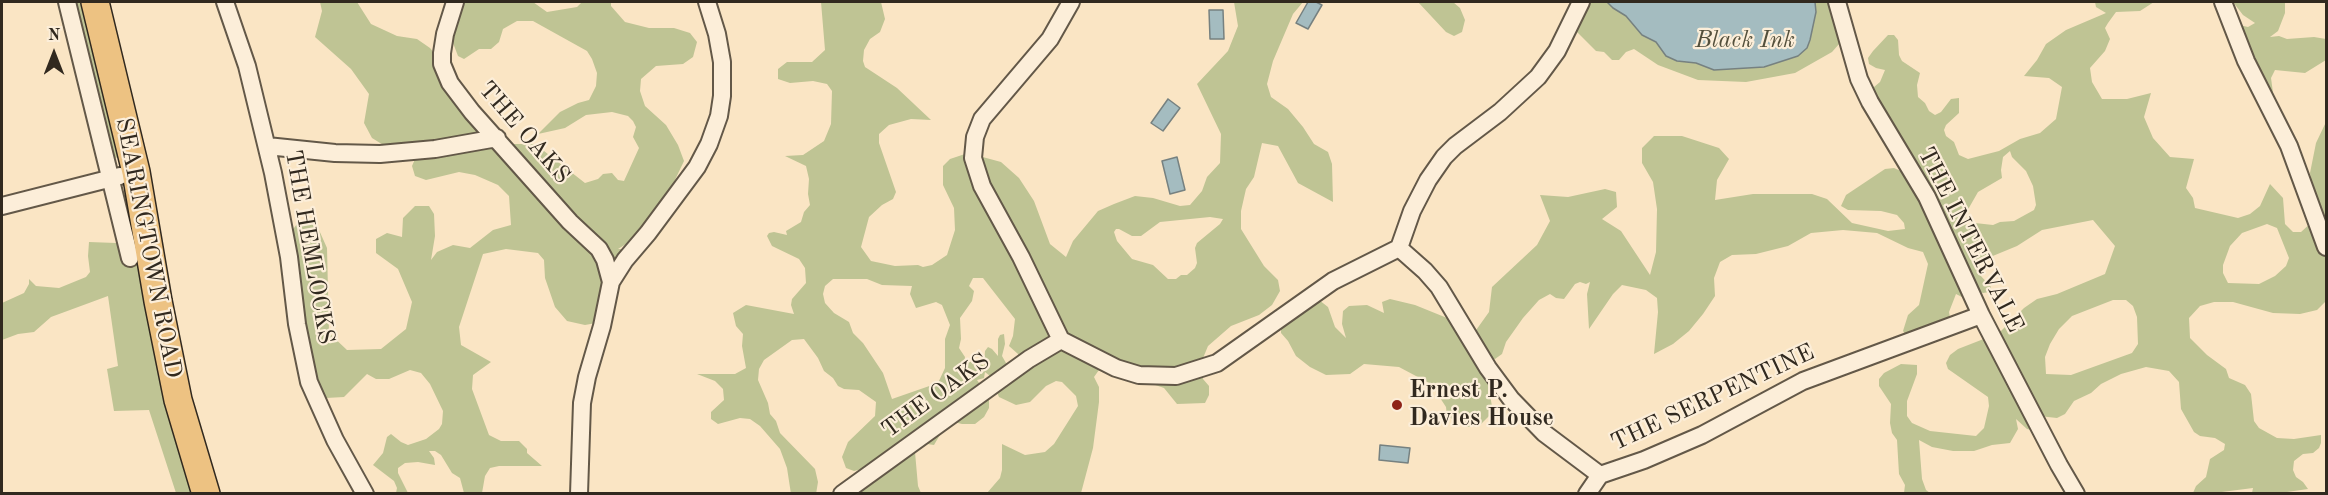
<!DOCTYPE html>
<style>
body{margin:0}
#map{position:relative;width:2328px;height:495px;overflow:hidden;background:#fae5c4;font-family:"Old Standard TT",serif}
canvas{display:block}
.frame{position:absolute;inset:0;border:3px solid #31291f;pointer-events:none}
.north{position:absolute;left:24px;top:24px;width:60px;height:60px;-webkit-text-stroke:4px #fceed9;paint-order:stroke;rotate:0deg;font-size:16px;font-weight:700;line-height:24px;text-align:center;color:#31291f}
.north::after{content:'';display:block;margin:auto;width:21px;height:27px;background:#31291f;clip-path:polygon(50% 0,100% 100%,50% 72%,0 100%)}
</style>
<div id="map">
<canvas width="2328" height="495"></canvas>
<div class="frame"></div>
<div class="north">N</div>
</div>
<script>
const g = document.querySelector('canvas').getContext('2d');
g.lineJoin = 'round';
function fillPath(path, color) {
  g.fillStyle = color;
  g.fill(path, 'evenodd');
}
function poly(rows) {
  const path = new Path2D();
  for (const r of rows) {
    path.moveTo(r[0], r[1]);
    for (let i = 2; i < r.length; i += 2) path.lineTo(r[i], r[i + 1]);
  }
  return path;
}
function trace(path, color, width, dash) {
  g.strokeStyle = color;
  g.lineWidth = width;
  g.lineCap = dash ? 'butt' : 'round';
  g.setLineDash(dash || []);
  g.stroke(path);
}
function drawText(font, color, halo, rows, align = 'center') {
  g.font = font + ' "Old Standard TT",serif';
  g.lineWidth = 4.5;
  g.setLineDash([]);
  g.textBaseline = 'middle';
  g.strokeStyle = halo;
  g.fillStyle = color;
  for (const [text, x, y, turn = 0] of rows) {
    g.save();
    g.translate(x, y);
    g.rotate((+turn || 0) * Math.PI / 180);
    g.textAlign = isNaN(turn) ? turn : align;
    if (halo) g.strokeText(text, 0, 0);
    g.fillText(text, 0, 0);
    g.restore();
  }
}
fillPath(poly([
 [68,2,93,2,130,154,108,160],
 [320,2,357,2,371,24,397,36,417,39,430,48,438,58,479,126,479,135,496,144,535,144,585,183,598,179,603,174,612,173,618,180,624,181,639,148,633,137,636,127,633,121,628,116,612,112,586,115,565,128,538,134,560,112,578,103,589,100,596,86,597,73,592,59,587,51,533,21,517,21,503,29,499,42,491,49,479,49,464,59,458,56,450,35,445,2,533,2,547,12,577,7,582,2,611,2,611,6,625,22,649,28,674,28,690,33,697,42,693,57,683,64,656,66,641,79,640,91,645,106,666,125,678,145,684,161,664,203,631,241,618,249,626,249,596,323,585,325,567,321,555,307,545,278,544,260,538,253,506,249,483,254,459,327,461,345,491,362,473,375,472,389,489,435,501,441,519,441,527,449,527,453,542,466,499,466,490,468,485,476,482,493,464,493,460,478,452,473,441,455,435,451,429,451,434,458,435,465,418,462,405,463,398,468,398,473,408,493,396,493,397,488,394,481,373,465,383,453,387,437,391,434,401,442,408,445,426,439,439,429,442,424,443,411,430,384,421,373,410,370,389,379,376,379,367,374,344,397,326,398,309,382,291,232,297,224,312,224,319,230,327,248,329,333,347,350,381,349,406,329,412,302,398,269,376,253,376,239,387,233,402,237,403,218,415,206,429,206,434,214,435,236,431,260,437,252,453,245,470,248,493,230,511,225,509,196,498,185,475,175,459,172,426,180,415,176,412,166,418,152,385,146,372,138,364,123,369,94,351,69,315,37,322,11],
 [821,2,881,2,885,19,880,32,870,39,864,50,863,61,865,67,897,88,931,120,911,119,889,125,879,134,879,143,896,192,893,199,882,205,869,217,861,247,871,261,895,266,918,265,923,267,932,265,947,255,955,230,954,208,943,185,943,166,950,159,968,153,1001,162,1019,178,1034,201,1050,244,1066,257,1073,241,1098,211,1114,204,1135,196,1153,198,1180,206,1190,205,1202,191,1207,177,1220,163,1221,134,1197,84,1228,51,1238,26,1234,2,1303,2,1293,14,1273,61,1267,84,1271,97,1288,109,1303,127,1314,144,1328,152,1332,164,1333,202,1298,183,1278,146,1262,143,1254,177,1246,189,1241,211,1241,229,1264,266,1278,280,1280,291,1272,305,1259,315,1231,326,1208,346,1201,363,1203,379,1209,386,1209,395,1205,403,1177,404,1164,388,1120,373,1099,370,1094,377,1099,387,1099,402,1093,448,1081,493,987,493,1000,478,1002,470,1002,444,1025,455,1045,452,1054,444,1078,406,1076,396,1062,382,1056,381,1046,386,1030,402,1016,405,999,397,990,376,985,372,984,378,977,380,989,397,989,408,984,417,975,424,962,424,942,419,941,433,934,445,920,443,913,447,915,452,918,486,921,493,839,493,870,467,854,471,846,468,842,457,848,442,875,416,876,402,859,390,844,389,838,386,833,378,824,371,818,358,804,339,792,340,764,360,759,369,758,380,768,403,770,414,776,421,780,433,815,469,818,482,816,494,791,494,787,468,780,449,760,426,750,419,740,418,718,424,711,419,711,412,724,400,723,389,715,381,697,374,735,374,746,368,742,346,743,334,736,326,733,313,746,305,794,314,791,305,792,299,806,283,805,268,799,259,772,246,767,236,769,233,774,232,787,235,786,231,801,222,804,212,810,205,808,194,809,179,806,166,785,156,803,155,824,141,831,124,832,91,827,84,813,81,790,83,778,79,778,69,787,62,812,62,825,50],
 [1210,217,1223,219,1220,224,1197,243,1195,248,1197,263,1195,268,1187,275,1181,275,1176,279,1168,279,1153,265,1132,259,1117,241,1114,232,1116,229,1119,229,1132,236,1141,236,1160,222],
 [973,278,983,278,1015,319,1013,336,1009,346,1018,354,1018,358,1011,364,1006,363,1002,356,1005,344,1004,334,1000,335,998,339,998,356,992,349,988,347,985,351,984,366,976,361,964,363,965,357,959,348,961,339,960,318,972,301,974,291,969,286],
 [833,279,867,279,882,285,912,286,910,294,916,308,936,302,942,305,950,325,945,339,945,368,938,383,892,399,883,373,863,343,853,333,849,322,834,313,825,303,823,294,825,286],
 [1418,2,1453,2,1460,8,1465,20,1462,32,1454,36,1446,32],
 [1581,2,1837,2,1847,35,1832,52,1795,73,1746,82,1698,80,1658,65,1634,49,1626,52,1619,60,1612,60,1604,52,1596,51,1577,32],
 [2095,2,2154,2,2140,11,2116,12,2108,23,2105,28,2110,39,2105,51,2090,68,2092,82,2102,99,2127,99,2151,93,2144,117,2153,138,2170,157,2194,159,2186,188,2193,198,2195,208,2238,218,2250,214,2260,206,2270,184,2283,198,2285,224,2293,232,2301,232,2312,222,2321,208,2314,199,2310,173,2316,143,2326,122,2326,301,2317,310,2300,314,2273,313,2233,302,2214,302,2200,306,2189,318,2190,338,2207,355,2226,369,2229,378,2245,385,2251,394,2254,421,2259,428,2277,438,2294,439,2321,435,2321,443,2319,448,2313,453,2303,454,2294,461,2293,470,2296,477,2303,482,2308,489,2280,493,2252,493,2253,488,2214,493,2193,493,2196,486,2206,477,2210,459,2224,450,2225,444,2215,438,2200,436,2194,432,2181,409,2179,382,2169,371,2146,367,2121,374,2101,384,2091,393,2074,401,2065,414,2057,418,2039,416,2037,431,2027,429,2016,419,2018,429,2010,443,1992,445,1974,451,1953,451,1932,447,1919,440,1922,479,1926,490,1930,493,1904,493,1905,485,1899,474,1897,440,1892,433,1890,423,1891,404,1879,386,1879,379,1884,373,1901,364,1917,365,1917,374,1907,401,1907,416,1912,423,1930,431,1976,436,1984,428,1989,406,1988,397,1948,369,1946,363,1950,355,1958,349,1999,333,2024,308,2037,299,2057,294,2105,274,2115,246,2093,220,2042,230,2017,246,1983,260,1980,265,1980,275,1991,287,1989,292,1983,293,1976,290,1966,291,1962,297,1956,294,1949,312,1952,329,1906,335,1903,331,1908,315,1919,305,1928,264,1923,252,1908,248,1877,233,1843,230,1811,233,1788,246,1756,254,1732,255,1720,262,1714,278,1715,296,1703,314,1689,331,1673,344,1654,354,1658,312,1657,298,1646,290,1622,285,1613,294,1589,329,1587,294,1590,282,1586,284,1580,282,1575,284,1564,299,1556,298,1550,294,1539,300,1523,318,1506,342,1502,354,1495,359,1488,358,1486,372,1493,412,1479,426,1466,427,1447,416,1446,407,1431,384,1399,367,1364,364,1350,374,1326,375,1310,367,1296,356,1288,341,1281,333,1281,324,1319,300,1328,307,1335,327,1346,338,1342,324,1343,311,1349,306,1367,305,1384,313,1382,302,1390,299,1415,305,1452,320,1474,333,1489,312,1492,287,1537,245,1550,221,1540,195,1568,197,1605,189,1616,192,1617,207,1602,219,1621,231,1650,275,1656,252,1657,209,1653,182,1642,163,1642,148,1654,136,1682,136,1719,148,1729,159,1717,180,1715,200,1753,194,1812,194,1827,199,1852,223,1888,231,1905,229,1904,223,1897,215,1881,211,1848,210,1841,206,1846,195,1885,169,1894,168,1903,172,1884,109,1875,103,1872,97,1874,87,1880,82,1885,70,1876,68,1869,64,1868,58,1873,51,1888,35,1894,35,1898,40,1899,55,1902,61,1920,73,1917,85,1918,97,1925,103,1929,111,1935,115,1941,112,1951,99,1959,98,1959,113,1946,125,1944,130,1946,136,1954,142,1959,155,1968,159,1999,151,2020,139,2040,133,2056,119,2062,87,2049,78,2024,76,2037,60,2046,44,2066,30,2106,13,2096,7],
 [2010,151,2012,157,2026,171,2033,186,2036,205,2034,210,2014,221,2000,222,1993,225,1975,223,1967,226,1965,221,1966,213,1978,192,2002,178,2001,170,2003,157],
 [2267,224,2277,228,2289,258,2286,266,2275,276,2259,284,2228,283,2223,273,2223,265,2230,246,2242,233],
 [2113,300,2126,300,2133,306,2137,317,2138,344,2132,353,2071,375,2046,374,2045,357,2050,344,2059,329,2072,316],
 [2233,2,2285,2,2285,13,2278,31,2270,37,2279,36,2287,39,2314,37,2326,39,2326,60,2305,73,2275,70,2271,78,2274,100,2228,39,2227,30,2235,24,2248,27,2255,23,2243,15],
 [127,190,206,493,176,493,149,410,114,411,107,369,118,366,108,296,51,317,34,332,18,334,2,340,2,303,24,293,29,284,29,279,36,286,59,288,86,277,90,272,88,256,89,242,116,243,136,263,133,233,124,193]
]), '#bfc494');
const water = poly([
 [1308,2,1316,2,1322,5,1308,29,1296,23,1308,2],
 [1607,2,1815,2,1816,12,1810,40,1807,48,1798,56,1764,67,1714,70,1696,63,1677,61,1666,56,1656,42,1642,35,1626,16,1613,8,1607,2],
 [1209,10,1223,10,1224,39,1210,39,1209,10],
 [1168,99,1180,108,1163,131,1151,123,1168,99],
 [1177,157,1185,190,1170,194,1162,161,1177,157],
 [1380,445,1410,448,1408,463,1379,460,1380,445]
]);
fillPath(water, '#a4bcc0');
trace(water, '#768180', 1.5);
const minor = poly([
 [67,2,130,258],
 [225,2,247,66,273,173,289,257,297,324,309,382,335,440,365,494],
 [455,2,445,34,442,53,442,64,450,83,472,112,570,222,599,249,605,260,611,282],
 [1071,2,1050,39,982,119,975,137,973,158,982,186,1021,257,1061,340,1116,368,1139,375,1176,376,1217,363,1333,281,1399,248,1425,271,1439,287,1488,368,1511,399,1544,433,1600,475,1644,460,1702,435,1803,381,1981,315],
 [1837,2,1859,79,1870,102,1927,197,1981,315,2059,465,2076,494],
 [2223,2,2246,61,2289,146,2326,247],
 [267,146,335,153,380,154,435,149,497,138],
 [2,206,120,176],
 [1399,248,1412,211,1428,180,1444,157,1455,146,1500,112,1538,77,1557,51,1581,2],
 [579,494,582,403,587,377,602,326,611,282,625,260,648,233,697,167,709,144,719,116,722,96,722,62,717,34,707,2],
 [842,494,1029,359,1061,340],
 [1587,494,1600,475]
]);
const primary = poly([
 [95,2,136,172,158,301,178,400,206,494]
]);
trace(minor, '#635848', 20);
trace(primary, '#31291f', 30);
trace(minor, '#fceed9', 16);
trace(primary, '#edc282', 27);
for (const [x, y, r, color] of [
 [1397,405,6,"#8f2418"]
]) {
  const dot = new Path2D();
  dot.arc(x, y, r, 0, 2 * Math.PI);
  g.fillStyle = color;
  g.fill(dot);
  trace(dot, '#fceed9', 2);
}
drawText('italic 24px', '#54503c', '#fceed9', [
 ["Black Ink",1745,41]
]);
drawText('24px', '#31291f', '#fceed9', [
 ["THE OAKS",524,133,49],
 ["THE INTERVALE",1970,240,63],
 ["THE HEMLOCKS",309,247,80],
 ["SEARINGTOWN ROAD",148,248,79],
 ["THE OAKS",936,396,-36],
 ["THE SERPENTINE",1713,398,-25]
]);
drawText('bold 24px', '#31291f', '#fceed9', [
 ["Ernest P.",1409,391],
 ["Davies House",1409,419]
], 'left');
</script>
